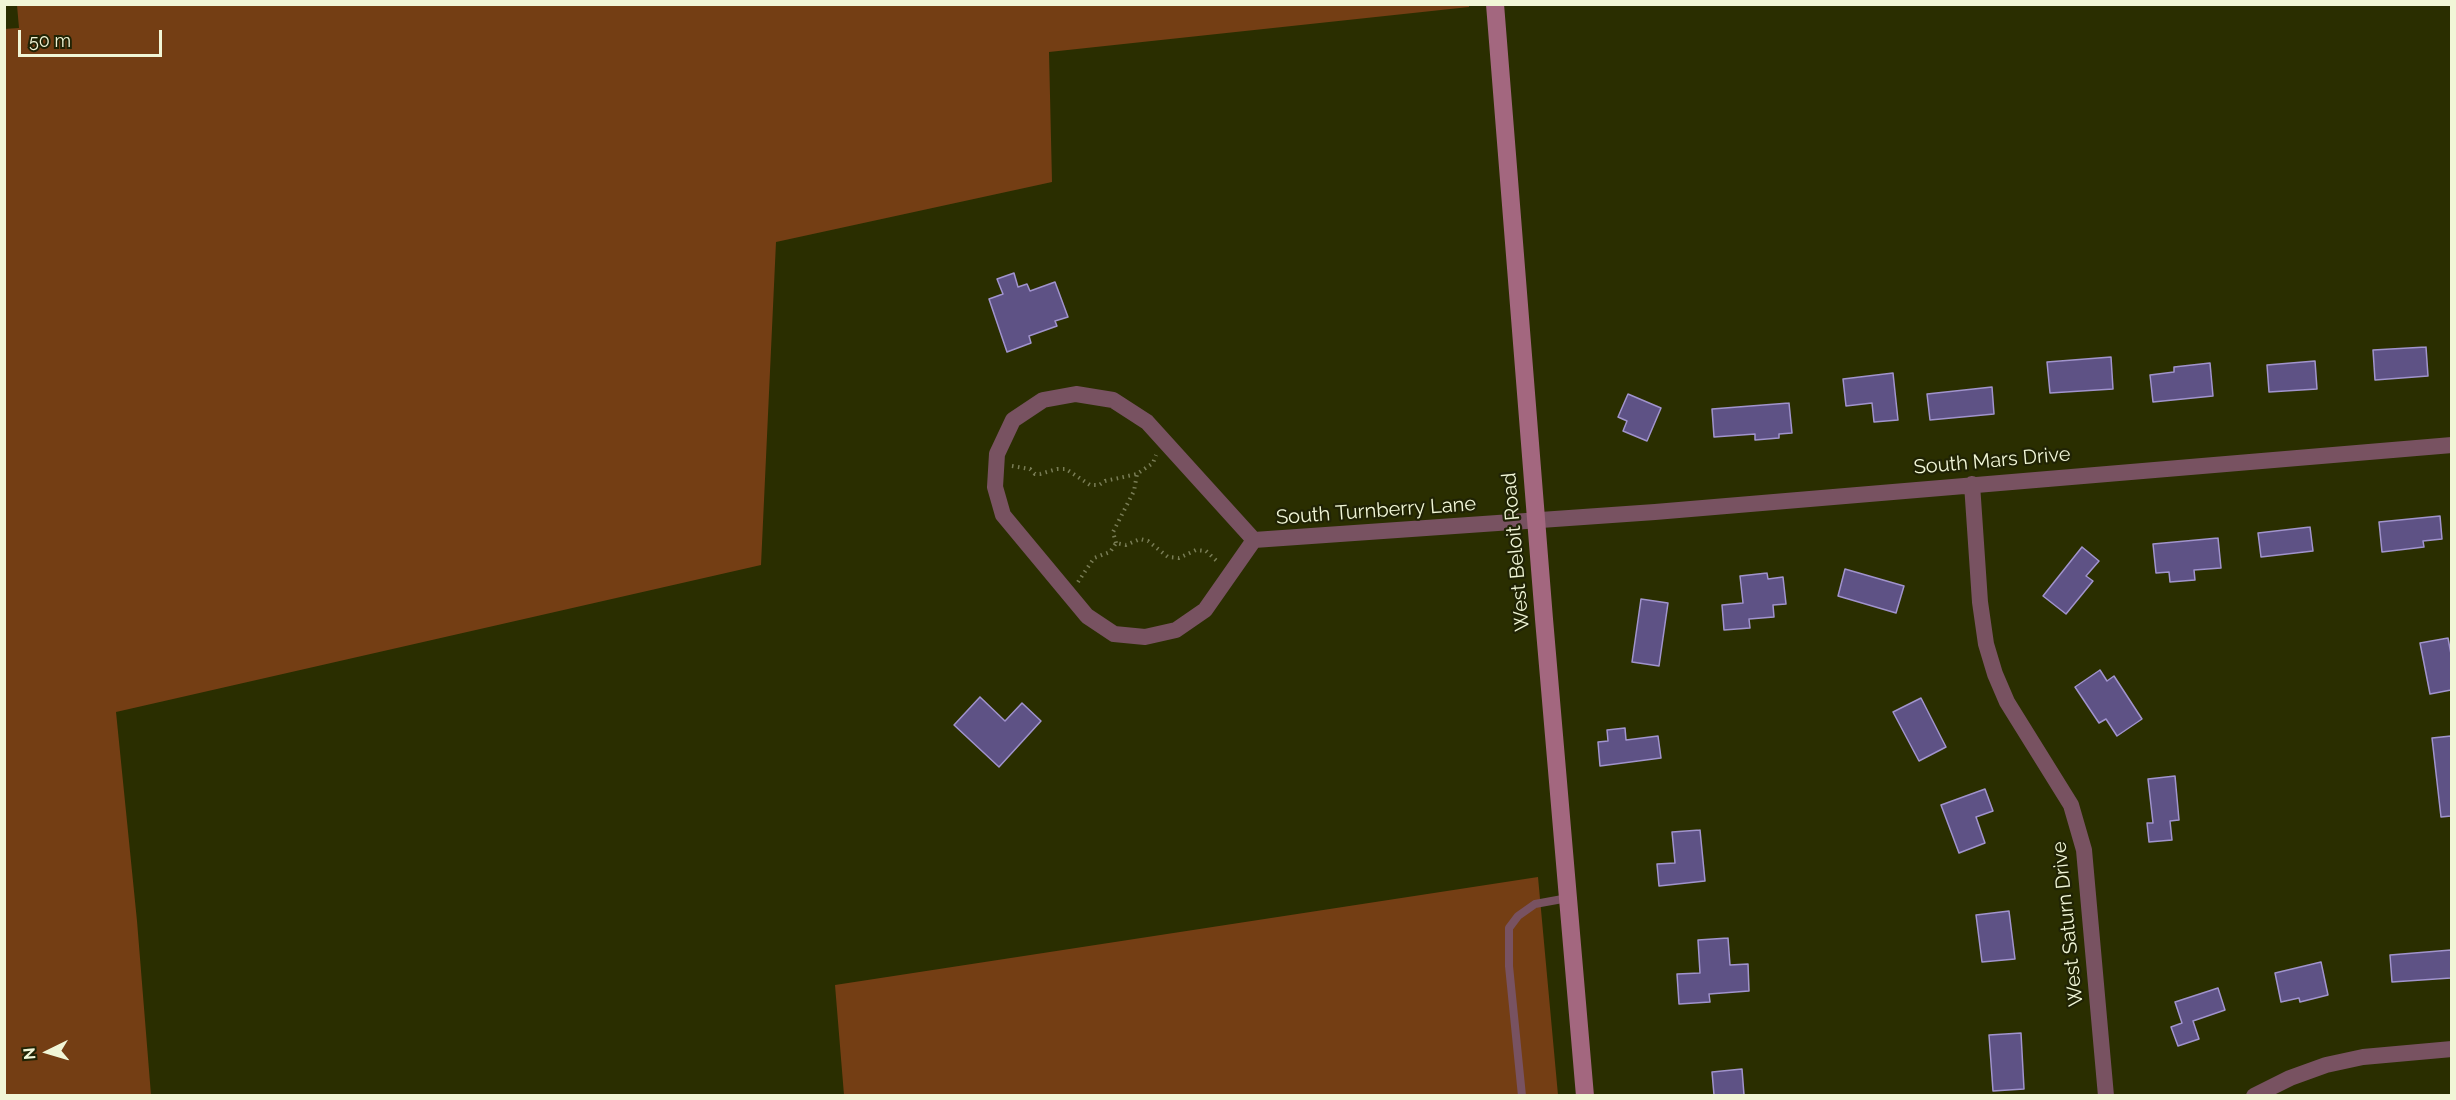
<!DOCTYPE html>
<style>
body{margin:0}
#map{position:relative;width:2456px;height:1100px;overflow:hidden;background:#2a2e00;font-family:Raleway,sans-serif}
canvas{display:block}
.frame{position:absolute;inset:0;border:6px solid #f1f6d7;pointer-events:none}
.north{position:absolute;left:18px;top:1022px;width:60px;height:60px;-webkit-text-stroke:4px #202304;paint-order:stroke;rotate:265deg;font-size:16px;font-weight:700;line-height:24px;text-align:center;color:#f1f6d7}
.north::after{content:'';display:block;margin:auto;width:21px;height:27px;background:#f1f6d7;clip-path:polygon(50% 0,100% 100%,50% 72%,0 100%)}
.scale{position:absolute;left:18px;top:30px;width:144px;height:27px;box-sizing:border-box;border:3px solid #f1f6d7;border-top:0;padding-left:8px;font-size:18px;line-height:21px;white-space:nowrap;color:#f1f6d7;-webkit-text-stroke:4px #202304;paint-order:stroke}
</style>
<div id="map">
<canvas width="2456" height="1100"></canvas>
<div class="frame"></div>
<div class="north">N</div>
<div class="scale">50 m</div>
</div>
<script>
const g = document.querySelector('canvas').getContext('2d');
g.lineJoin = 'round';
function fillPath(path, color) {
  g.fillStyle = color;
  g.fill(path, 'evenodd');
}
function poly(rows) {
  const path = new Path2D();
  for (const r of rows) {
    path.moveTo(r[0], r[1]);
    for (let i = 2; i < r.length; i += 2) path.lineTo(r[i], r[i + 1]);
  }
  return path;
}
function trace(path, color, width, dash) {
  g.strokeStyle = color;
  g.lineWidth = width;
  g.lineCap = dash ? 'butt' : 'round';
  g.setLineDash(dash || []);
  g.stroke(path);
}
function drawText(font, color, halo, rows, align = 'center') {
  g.font = font + ' Raleway,sans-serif';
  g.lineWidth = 4.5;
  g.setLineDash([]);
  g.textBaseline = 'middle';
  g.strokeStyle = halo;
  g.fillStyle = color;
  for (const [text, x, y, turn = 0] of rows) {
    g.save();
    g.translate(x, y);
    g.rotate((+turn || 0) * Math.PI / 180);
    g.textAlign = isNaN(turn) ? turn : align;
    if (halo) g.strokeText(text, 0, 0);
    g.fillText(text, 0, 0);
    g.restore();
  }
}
fillPath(poly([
 [17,5,1469,4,1469,7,1049,52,1052,182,776,242,761,565,116,712,137,921,151,1095,5,1096,4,29,19,28],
 [1538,877,1558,1095,844,1095,835,985]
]), '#743e14');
const building = poly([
 [1014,273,1018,287,1027,284,1030,291,1055,282,1068,317,1055,321,1057,326,1029,336,1031,343,1007,352,989,299,1003,294,997,279,1014,273],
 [2426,347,2428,376,2375,380,2373,350,2426,347],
 [2111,357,2113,389,2050,393,2047,362,2111,357],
 [2315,361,2317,389,2269,392,2267,365,2315,361],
 [2210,363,2213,396,2153,402,2150,375,2174,372,2174,367,2210,363],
 [1893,373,1898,420,1874,422,1872,403,1846,406,1843,379,1893,373],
 [1992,387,1994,414,1930,420,1927,394,1992,387],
 [1628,394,1661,408,1647,441,1623,431,1627,421,1618,417,1628,394],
 [1789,403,1792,433,1779,434,1779,438,1755,440,1755,434,1714,437,1712,409,1789,403],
 [2440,516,2442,539,2423,541,2424,547,2382,552,2379,522,2440,516],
 [2310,527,2313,551,2261,557,2258,533,2310,527],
 [2218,538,2221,568,2194,570,2195,580,2170,582,2169,572,2156,573,2153,544,2218,538],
 [2082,547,2099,561,2086,576,2093,581,2066,614,2043,596,2082,547],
 [1845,569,1904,586,1896,613,1838,596,1845,569],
 [1767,573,1768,579,1783,577,1786,604,1773,605,1774,617,1749,619,1750,628,1724,630,1722,605,1743,603,1740,576,1767,573],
 [1641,599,1668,603,1659,666,1632,662,1641,599],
 [2448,638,2451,654,2451,690,2430,694,2420,643,2448,638],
 [2100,670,2107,681,2114,676,2142,719,2117,736,2106,719,2099,723,2075,687,2100,670],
 [980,697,1005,721,1022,703,1041,721,999,767,954,725,980,697],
 [1921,698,1946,747,1919,761,1893,712,1921,698],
 [1625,728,1626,740,1658,736,1661,758,1600,766,1598,742,1608,741,1607,730,1625,728],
 [2451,736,2451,816,2441,817,2432,738,2451,736],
 [2175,776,2179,820,2170,821,2172,840,2149,842,2147,823,2153,823,2148,779,2175,776],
 [1985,789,1993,811,1976,817,1985,843,1959,853,1941,805,1985,789],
 [1700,830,1705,881,1659,886,1657,864,1675,863,1672,832,1700,830],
 [2009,911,2015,959,1982,962,1976,915,2009,911],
 [1728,938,1730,965,1748,964,1749,991,1709,994,1710,1002,1679,1004,1677,974,1700,973,1698,940,1728,938],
 [2451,950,2451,978,2392,982,2390,955,2451,950],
 [2321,962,2328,995,2300,1002,2299,998,2281,1002,2275,973,2321,962],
 [2218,988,2225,1010,2193,1021,2199,1039,2178,1046,2171,1027,2182,1023,2175,1002,2218,988],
 [2021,1033,2024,1089,1993,1091,1989,1035,2021,1033],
 [1742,1069,1744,1095,1714,1095,1712,1072,1742,1069]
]);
fillPath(building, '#5e5285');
trace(building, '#a194cd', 1.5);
trace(poly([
 [1012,466,1030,469,1035,474,1040,474,1057,469,1066,469,1090,485,1099,485,1105,481,1137,474,1153,463,1156,455],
 [1116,543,1113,532,1134,491,1137,474],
 [1078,582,1094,558,1110,552,1116,543,1126,545,1140,539,1148,541,1168,557,1179,558,1196,550,1206,551,1218,562]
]), '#797d55', 4, [1.5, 4.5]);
trace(poly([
 [1522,1096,1509,966,1509,928,1518,916,1535,904,1568,898]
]), '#785261', 8);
trace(poly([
 [1076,394,1113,400,1147,422,1254,540,1205,610,1176,630,1145,637,1114,634,1087,616,1003,515,995,487,997,454,1013,420,1043,400,1076,394],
 [1972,484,1980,602,1986,644,1995,674,2007,702,2071,805,2084,850,2106,1096],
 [1254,540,1655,512,2452,445],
 [2254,1096,2290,1078,2326,1065,2363,1057,2452,1049]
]), '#785261', 16);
trace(poly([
 [1495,4,1544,619,1585,1096]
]), '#a3677f', 18);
drawText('20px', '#f1f6d7', '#202304', [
 ["South Mars Drive",1992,461,-5],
 ["South Turnberry Lane",1376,511,-4],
 ["West Beloit Road",1516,552,-95],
 ["West Saturn Drive",2068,924,-96]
]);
</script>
